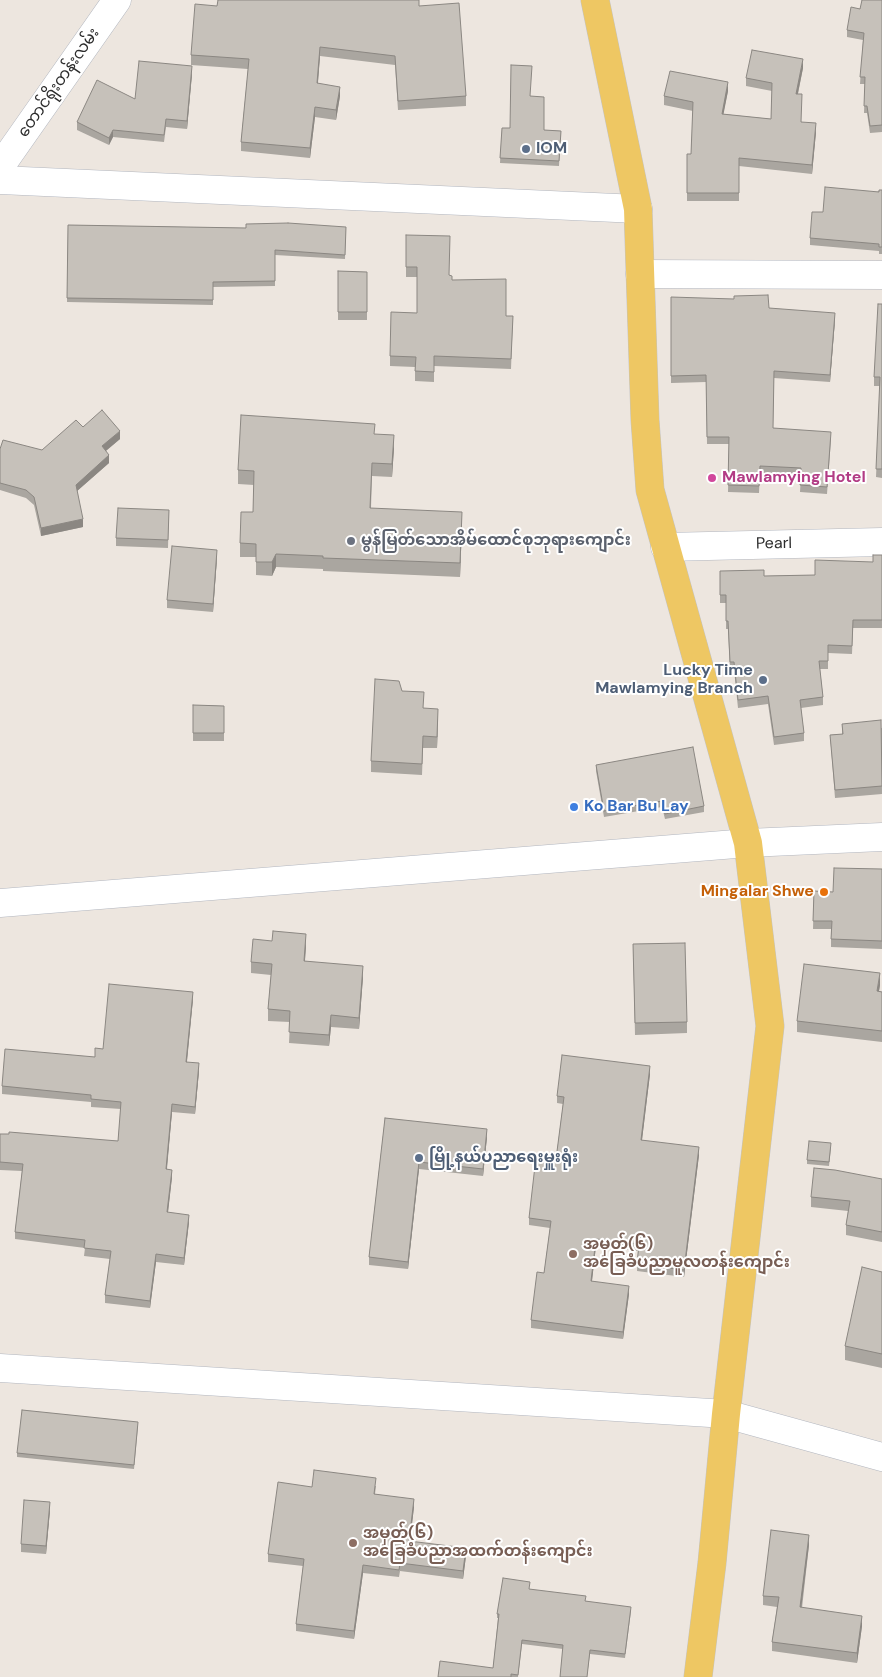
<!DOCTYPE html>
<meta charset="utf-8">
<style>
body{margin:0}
canvas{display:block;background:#ede6df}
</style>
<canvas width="882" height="1677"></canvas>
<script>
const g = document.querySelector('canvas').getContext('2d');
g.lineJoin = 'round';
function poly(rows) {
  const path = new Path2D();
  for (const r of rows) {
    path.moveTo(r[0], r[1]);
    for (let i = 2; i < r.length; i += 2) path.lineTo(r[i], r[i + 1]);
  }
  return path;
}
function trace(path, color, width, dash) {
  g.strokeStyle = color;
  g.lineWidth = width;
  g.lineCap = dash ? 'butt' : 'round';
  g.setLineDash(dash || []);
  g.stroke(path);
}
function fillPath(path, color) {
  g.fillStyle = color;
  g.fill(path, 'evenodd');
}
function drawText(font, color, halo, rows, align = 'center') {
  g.font = font + ' "DM Sans","Noto Sans Myanmar",sans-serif';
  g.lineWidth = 4;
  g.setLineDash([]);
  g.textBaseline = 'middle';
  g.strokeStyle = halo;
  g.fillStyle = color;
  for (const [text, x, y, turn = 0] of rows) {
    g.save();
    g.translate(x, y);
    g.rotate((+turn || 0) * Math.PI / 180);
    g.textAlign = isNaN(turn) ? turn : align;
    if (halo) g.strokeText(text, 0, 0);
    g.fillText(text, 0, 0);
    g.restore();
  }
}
const street = poly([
 [0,180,638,209],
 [640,274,882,275],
 [665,547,882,542],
 [0,903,748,843,882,837]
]);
const secondary = poly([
 [0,167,117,0],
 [0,1368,726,1414,882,1457]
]);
const primary = poly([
 [595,0,638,209,645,420,650,490,748,843,770,1026,726,1414,712,1563,698,1677]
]);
trace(street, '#b2b6bf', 29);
trace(secondary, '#b2b6bf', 29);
trace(primary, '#c4c4c4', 29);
trace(street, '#fff', 28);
trace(secondary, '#fff', 28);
trace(primary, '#eec763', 28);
fillPath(poly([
 [882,0,882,132,870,133,867,113,864,113,865,84,860,84,863,40,847,37,847,30,860,9],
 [217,6,419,6,466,96,466,106,398,110,395,65,320,56,318,83,340,96,336,120,315,117,310,158,241,151,241,142,248,69,191,65,191,55],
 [803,68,798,94,801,122,816,132,812,174,739,166,739,201,687,201,687,154,691,154,693,111,664,105,664,96,728,91,723,114,771,119,772,91,746,86,746,78],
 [192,74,187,129,166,127,164,142,113,137,109,145,77,130,77,122,135,99],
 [530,96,544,130,561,131,559,166,500,163,502,128,510,128],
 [882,190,882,254,879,254,879,251,810,245,810,238,823,212],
 [68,225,246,228,346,227,345,259,275,255,275,286,213,287,213,305,67,302],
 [406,235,449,275,452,280,506,316,513,316,511,369,434,366,434,382,415,381,415,367,390,366,390,356,417,313,417,277,406,277],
 [338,271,367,272,367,320,338,320],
 [671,297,769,308,835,320,830,382,774,378,773,428,831,439,827,494,800,492,801,475,760,473,759,493,728,492,729,444,707,444,706,382,671,383],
 [882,304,882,478,876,477,880,386,874,386,874,377],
 [83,427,120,439,106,451,109,463,77,491,83,527,41,536,34,505,26,498,0,490,0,449,42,450],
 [375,434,394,448,392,477,372,476,371,508,462,526,460,577,323,571,323,569,276,567,272,576,256,575,256,557,240,557,240,543,253,512,254,485,238,484,238,470],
 [169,510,168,548,116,546,116,538],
 [882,555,882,628,853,628,852,654,828,653,828,669,820,669,823,697,823,705,801,708,804,733,804,741,774,745,768,704,738,708,734,670,730,670,728,629,726,629,726,603,720,603,720,571,764,576,815,575,873,562],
 [217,558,213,612,167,608,167,600],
 [402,691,438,720,437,748,423,748,422,775,371,772,371,761],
 [193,705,224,706,224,741,193,741],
 [842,724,882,728,882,794,835,798,830,735,842,734],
 [596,765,704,806,704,812,665,819,662,807,604,817,596,771],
 [882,869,882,949,831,947,831,929,813,929,814,891,833,892],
 [633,944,687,1022,687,1033,635,1035],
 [306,945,305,961,363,977,359,1029,331,1027,329,1046,289,1043,290,1022,268,1021,268,1009,271,975,251,973,251,962],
 [880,985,879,991,882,992,882,1042,797,1032,797,1021],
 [193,999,187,1062,199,1071,195,1114,172,1112,167,1169,172,1177,168,1213,189,1222,184,1265,156,1262,150,1308,105,1303,105,1295,110,1259,84,1256,85,1248,15,1239,15,1232,22,1171,0,1170,0,1134,118,1141,121,1109,91,1107,91,1102,2,1094,2,1086,95,1057,103,1049],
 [650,1074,642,1140,699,1155,684,1277,637,1271,638,1251,596,1246,592,1281,629,1294,623,1339,531,1328,531,1320,544,1273,550,1228,529,1225,529,1218,556,1159,563,1104,557,1103,557,1096],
 [385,1118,487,1137,483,1176,419,1169,408,1269,369,1265,369,1257],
 [831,1147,829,1166,807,1164,807,1160],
 [882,1179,882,1242,846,1235,846,1225,848,1211,811,1207,811,1197],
 [882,1272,882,1368,845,1360,845,1346],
 [138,1426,134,1469,17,1457,17,1453],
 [376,1486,375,1494,414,1507,410,1541,466,1556,463,1579,400,1571,399,1577,363,1573,354,1639,296,1631,296,1624,303,1566,268,1562,268,1554,312,1487],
 [50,1510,46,1554,21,1552,21,1544],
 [809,1545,802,1608,862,1626,857,1663,772,1651,772,1642,777,1607,763,1605,763,1596],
 [529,1589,631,1611,625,1658,590,1654,587,1677,560,1677,563,1649,522,1644,518,1677,438,1677,493,1668,498,1618,497,1618,497,1614]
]), '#aaa6a0');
fillPath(poly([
 [320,47,320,56,317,93,317,83],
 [803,59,803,68,796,102,796,94],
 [192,66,192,74,187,129,187,121],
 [728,82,728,91,722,122,722,114],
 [340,87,340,96,336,120,336,110],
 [315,107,315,117,310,158,310,148],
 [816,123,816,132,812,174,812,165],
 [113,130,113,137,109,145,109,138],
 [835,313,835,320,830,382,830,375],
 [120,431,120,439,102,454,102,446],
 [394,435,394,448,392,477,392,464],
 [109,455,109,463,76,492,76,485],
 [462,512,462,526,460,577,460,563],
 [83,519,83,527,41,536,41,528],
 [217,550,217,558,213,612,213,604],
 [276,554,276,567,272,576,272,562],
 [438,709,438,720,437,748,437,737],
 [306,934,306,945,304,973,304,961],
 [363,966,363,977,359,1029,359,1018],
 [880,973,880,985,877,1003,877,991],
 [193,992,193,999,186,1070,186,1062],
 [331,1015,331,1027,329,1046,329,1035],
 [199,1063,199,1071,195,1114,195,1107],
 [650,1066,650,1074,641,1148,641,1140],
 [172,1104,172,1112,166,1177,166,1169],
 [487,1129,487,1137,483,1176,483,1169],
 [699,1147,699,1155,684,1277,684,1270],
 [419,1162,419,1169,408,1269,408,1262],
 [172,1170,172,1177,167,1220,167,1212],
 [189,1215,189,1222,184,1265,184,1258],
 [596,1239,596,1246,591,1289,591,1281],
 [156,1254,156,1262,150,1308,150,1301],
 [629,1286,629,1294,623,1339,623,1332],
 [414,1499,414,1507,409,1549,409,1541],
 [50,1502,50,1510,46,1554,46,1546],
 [809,1535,809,1545,800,1617,800,1607],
 [466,1548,466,1556,463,1579,463,1571],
 [363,1565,363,1573,354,1639,354,1631],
 [862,1616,862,1626,857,1663,857,1653]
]), '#8b8782');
const building = poly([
 [218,0,419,0,419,6,459,3,466,96,398,101,395,56,320,47,317,83,340,87,336,110,315,107,310,148,241,142,249,59,191,55,195,4,217,6,218,0],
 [862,0,882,0,882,125,870,126,867,106,864,106,865,77,860,77,864,33,847,30,851,7,860,9,862,0],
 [752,50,803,59,796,94,802,94,801,122,816,123,812,165,739,158,739,193,687,193,687,154,691,154,693,102,664,96,670,71,728,82,722,114,771,119,772,83,746,78,752,50],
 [139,61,192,66,187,121,166,119,164,135,113,130,109,138,77,122,97,80,135,99,139,61],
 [511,65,532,66,530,96,544,97,544,130,561,131,559,161,500,158,502,128,510,128,511,65],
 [825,187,879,192,879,190,882,190,882,247,879,247,879,244,810,238,812,212,823,212,825,187],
 [288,223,346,227,345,255,275,250,275,281,213,282,213,300,67,298,68,225,246,228,246,224,288,223],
 [406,235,450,236,449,275,452,276,452,280,506,279,506,316,513,316,511,359,434,356,434,372,415,371,416,357,390,356,391,312,417,313,417,267,406,267,406,235],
 [338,271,367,272,367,312,338,312,338,271],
 [768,295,769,308,835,313,830,375,774,371,773,428,831,432,827,487,800,485,801,468,760,466,759,486,728,485,729,437,707,437,706,375,671,376,671,297,734,299,734,296,768,295],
 [878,304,882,304,882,469,876,469,880,377,874,377,878,304],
 [102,410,120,431,102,446,109,455,76,485,83,519,41,528,34,497,26,490,0,483,0,449,3,440,42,450,76,420,83,427,102,410],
 [241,415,375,424,374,434,394,435,392,464,372,463,370,508,462,512,460,563,323,558,323,556,276,554,272,562,256,562,256,544,240,543,241,512,253,512,254,471,238,470,241,415],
 [118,508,169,510,168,540,116,538,118,508],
 [172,546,217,550,213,604,167,600,172,546],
 [873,555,882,555,882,620,853,620,852,646,828,645,828,661,819,661,823,697,800,700,804,733,774,737,768,696,738,700,734,662,730,662,728,621,726,621,726,595,720,595,720,571,764,570,764,576,815,575,815,560,873,562,873,555],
 [375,679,399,681,402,691,424,692,423,708,438,709,437,737,423,736,422,764,371,761,375,679],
 [193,705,224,706,224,733,193,733,193,705],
 [881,720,882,786,835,790,830,735,843,734,842,724,881,720],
 [693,747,704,806,665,814,662,801,604,811,596,765,693,747],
 [834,868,882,869,882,941,831,939,832,921,813,921,814,891,833,892,834,868],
 [273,931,306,934,304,961,363,966,359,1018,331,1015,329,1035,289,1032,290,1011,268,1009,272,964,251,962,253,939,272,941,273,931],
 [685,943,687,1022,635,1023,633,944,685,943],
 [804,964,880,973,877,991,882,992,882,1031,797,1021,804,964],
 [109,984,193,992,186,1062,199,1063,195,1107,172,1104,166,1169,172,1170,167,1212,189,1215,184,1258,156,1254,150,1301,105,1295,111,1251,84,1248,85,1240,15,1232,23,1164,0,1162,0,1134,9,1134,9,1132,118,1141,121,1102,91,1099,91,1095,2,1086,5,1049,95,1057,95,1048,103,1049,109,984],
 [562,1055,650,1066,641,1140,699,1147,684,1270,637,1264,639,1244,596,1239,591,1281,629,1286,623,1332,531,1320,537,1272,544,1273,551,1221,529,1218,536,1157,556,1159,564,1097,557,1096,562,1055],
 [385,1118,487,1129,483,1169,419,1162,408,1262,369,1257,385,1118],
 [809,1141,831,1143,829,1162,807,1160,809,1141],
 [814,1168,835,1170,882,1179,882,1232,846,1225,850,1201,811,1197,814,1168],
 [862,1267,882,1272,882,1354,845,1346,862,1267],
 [22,1410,138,1422,134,1465,17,1453,22,1410],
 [314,1470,376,1478,374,1494,414,1499,409,1541,466,1548,463,1571,400,1563,399,1570,363,1565,354,1631,296,1624,304,1559,268,1554,278,1482,312,1487,314,1470],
 [24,1500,50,1502,46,1546,21,1544,24,1500],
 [771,1530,809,1535,800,1607,862,1616,857,1653,772,1642,779,1597,763,1596,771,1530],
 [503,1578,530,1582,529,1589,586,1596,585,1601,631,1607,625,1654,590,1650,587,1677,560,1677,563,1645,522,1640,518,1675,511,1674,511,1677,438,1677,440,1661,493,1668,499,1614,497,1614,503,1578]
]);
fillPath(building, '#c6c1ba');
trace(building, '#8b8782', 1);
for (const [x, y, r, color] of [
 [526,149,5,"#5c6f8a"],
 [712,478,5,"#d1479c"],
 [351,541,5,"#6b7280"],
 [763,680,5,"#5c6f8a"],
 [574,807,5,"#3f7fe0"],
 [824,892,5,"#e8710a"],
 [419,1158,5,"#5c6f8a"],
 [573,1254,5,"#8d6e63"],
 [353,1543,5,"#8d6e63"]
]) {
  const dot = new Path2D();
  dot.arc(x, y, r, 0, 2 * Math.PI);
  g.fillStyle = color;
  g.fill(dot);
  trace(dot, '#fff', 2);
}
drawText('16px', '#2c2c2c', '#fff', [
 ["တောင်ရိုးတန်းလမ်း",59,83,-55],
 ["Pearl",774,544,-1]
]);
drawText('bold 16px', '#4e5e75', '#fff', [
 ["IOM",536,149],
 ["Lucky Time",753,671,"right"],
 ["Mawlamying Branch",753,689,"right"],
 ["မြို့နယ်ပညာရေးမှူးရုံး",429,1158]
], 'left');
drawText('bold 16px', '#b23c85', '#fff', [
 ["Mawlamying Hotel",722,478]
], 'left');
drawText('bold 16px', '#5b616d', '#fff', [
 ["မွန်မြတ်သောအိမ်ထောင်စုဘုရားကျောင်း",361,541]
], 'left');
drawText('bold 16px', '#366cbe', '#fff', [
 ["Ko Bar Bu Lay",584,807]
], 'left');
drawText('bold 16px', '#c56008', '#fff', [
 ["Mingalar Shwe",814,892]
], 'right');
drawText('bold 16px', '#785e54', '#fff', [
 ["အမှတ်(၆)",583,1245],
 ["အခြေခံပညာမူလတန်းကျောင်း",583,1263],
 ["အမှတ်(၆)",363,1534],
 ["အခြေခံပညာအထက်တန်းကျောင်း",363,1552]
], 'left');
</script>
